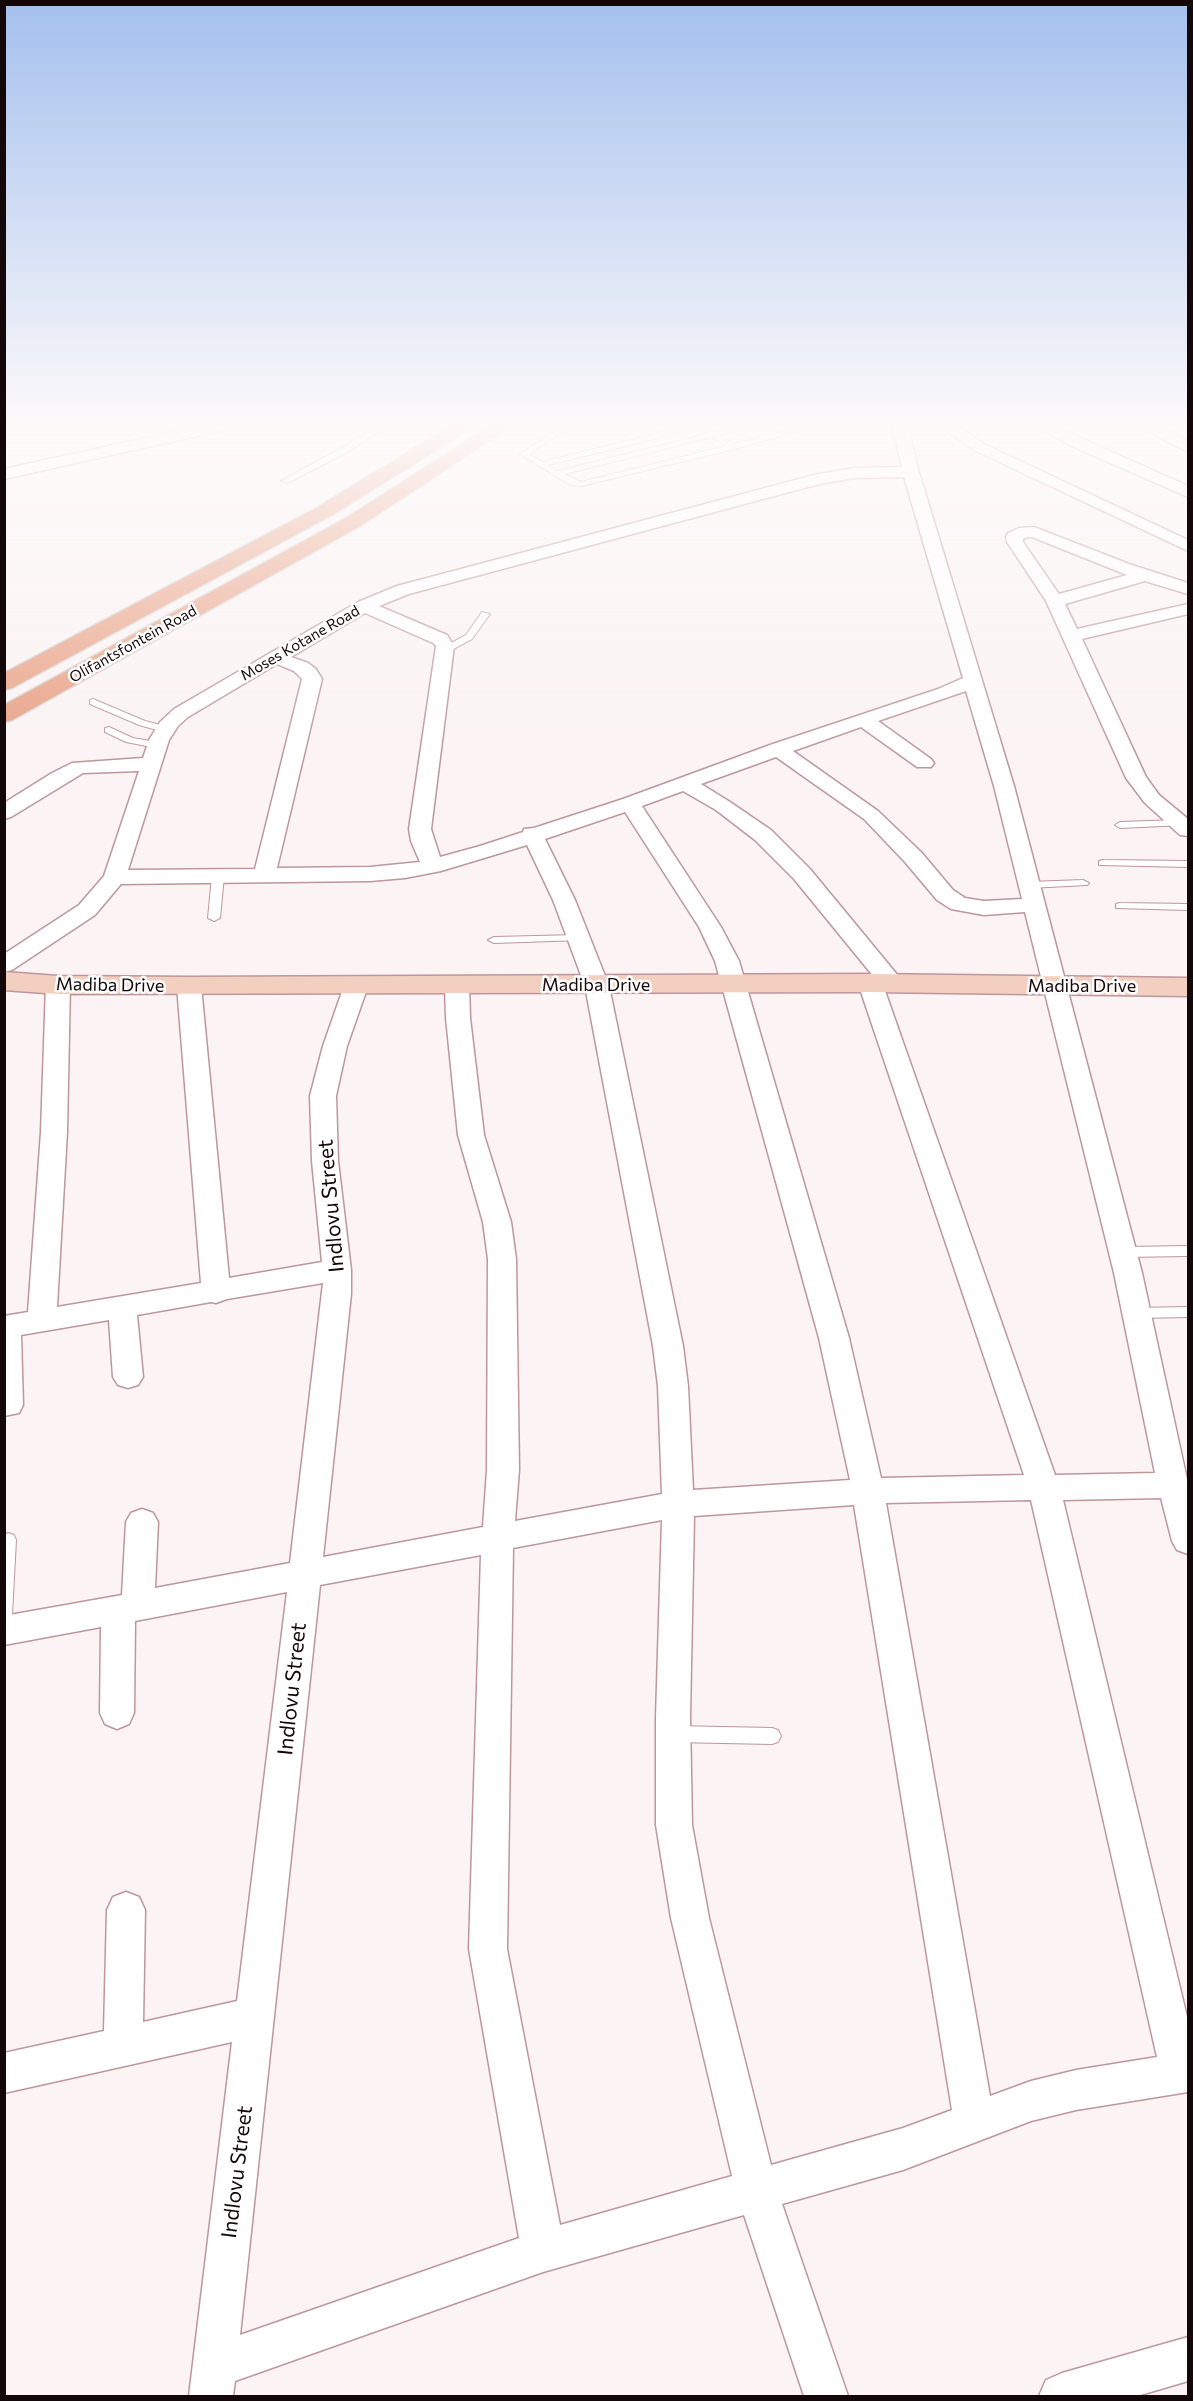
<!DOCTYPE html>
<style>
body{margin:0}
#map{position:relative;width:1193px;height:2401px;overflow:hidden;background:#fbf3f4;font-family:Commissioner,sans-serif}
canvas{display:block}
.frame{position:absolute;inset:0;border:6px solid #140709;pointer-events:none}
</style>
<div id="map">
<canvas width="1193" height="2401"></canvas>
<div class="frame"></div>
</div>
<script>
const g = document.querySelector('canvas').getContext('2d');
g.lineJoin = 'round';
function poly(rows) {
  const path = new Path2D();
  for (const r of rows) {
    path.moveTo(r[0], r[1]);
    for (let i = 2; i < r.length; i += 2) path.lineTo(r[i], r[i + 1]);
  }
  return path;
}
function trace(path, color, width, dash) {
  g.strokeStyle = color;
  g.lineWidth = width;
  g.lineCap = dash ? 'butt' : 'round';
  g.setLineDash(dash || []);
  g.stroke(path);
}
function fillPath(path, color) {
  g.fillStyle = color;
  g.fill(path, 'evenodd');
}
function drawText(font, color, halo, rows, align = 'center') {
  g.font = font + ' Commissioner,sans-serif';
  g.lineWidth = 5;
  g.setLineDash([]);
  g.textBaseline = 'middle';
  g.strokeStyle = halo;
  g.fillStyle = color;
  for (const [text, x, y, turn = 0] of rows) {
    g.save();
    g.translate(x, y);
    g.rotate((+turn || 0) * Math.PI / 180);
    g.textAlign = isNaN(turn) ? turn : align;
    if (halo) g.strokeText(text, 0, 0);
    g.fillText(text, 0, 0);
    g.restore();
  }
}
const lane = poly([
 [383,423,392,423,351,450,288,483,281,481,345,446,383,423],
 [567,423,576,423,529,454,542,462,699,423,709,423,709,426,706,426,714,432,751,423,762,423,761,425,719,435,733,444,816,423,827,423,735,449,581,486,570,485,520,454,567,423],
 [699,428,707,434,558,471,548,465,699,428],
 [712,437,726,446,581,482,564,474,712,437],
 [482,612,490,614,472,639,448,652,442,652,442,648,466,635,482,612],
 [93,699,145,721,168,727,169,729,164,732,139,725,90,704,90,700,93,699],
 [109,727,133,738,161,743,162,745,157,748,126,742,105,732,105,728,109,727],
 [1179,820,1183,821,1183,825,1120,828,1115,825,1120,822,1179,820],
 [1103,860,1188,861,1188,867,1099,865,1099,861,1103,860],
 [218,873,224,876,220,918,214,921,208,918,212,876,218,873],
 [1083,880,1089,883,1087,885,1029,888,1023,885,1029,882,1083,880],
 [1120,903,1188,904,1188,910,1116,908,1116,904,1120,903],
 [578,935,582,936,582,940,494,943,488,940,494,937,578,935],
 [1188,1246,1188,1256,1123,1257,1116,1252,1123,1247,1188,1246],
 [1188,1307,1188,1317,1136,1318,1131,1317,1129,1313,1131,1309,1136,1308,1188,1307],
 [8,1533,14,1535,16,1540,12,1615,10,1620,4,1622,4,1535,8,1533],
 [674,1726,772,1728,778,1730,781,1736,778,1742,772,1744,674,1742,668,1740,665,1734,668,1728,674,1726]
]);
const street = poly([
 [214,423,241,423,233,428,4,479,4,469,214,423],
 [891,423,907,423,919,472,1014,786,1142,1273,1188,1484,1188,1554,1177,1550,1172,1541,1161,1498,1063,1500,1188,2021,1188,2092,1076,2110,1031,2121,903,2170,782,2204,848,2396,804,2396,744,2215,543,2272,235,2381,233,2396,189,2396,232,2042,4,2093,4,2053,104,2031,107,1910,113,1897,126,1892,139,1897,145,1910,143,2022,237,2001,287,1592,135,1621,134,1713,129,1724,117,1729,105,1724,100,1713,101,1627,4,1645,4,1616,122,1595,126,1522,131,1513,142,1509,153,1513,158,1522,155,1588,290,1563,323,1283,227,1299,216,1303,211,1302,137,1315,143,1377,138,1385,128,1388,118,1385,113,1377,109,1320,21,1335,23,1405,19,1413,4,1416,4,1316,28,1312,41,1132,46,985,50,980,58,978,66,980,70,985,67,1132,57,1307,201,1283,177,986,181,981,189,979,197,981,201,986,229,1278,322,1262,312,1161,310,1096,323,1046,344,986,348,981,356,979,364,981,368,986,347,1046,336,1096,338,1161,351,1270,351,1294,323,1557,483,1527,487,1470,488,1259,483,1222,458,1135,446,1018,445,985,449,980,457,978,465,980,469,985,470,1018,484,1135,511,1222,516,1259,519,1470,515,1521,662,1494,658,1386,653,1346,585,986,553,900,527,845,441,871,405,878,370,881,121,884,95,915,12,970,4,972,4,954,79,905,104,876,139,771,83,773,11,817,4,819,4,803,52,773,72,763,143,758,149,740,160,722,174,709,358,602,397,586,818,474,855,468,902,467,891,423],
 [904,477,963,678,938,689,770,745,623,799,534,828,524,829,523,832,480,846,440,857,431,829,454,646,447,635,379,606,409,594,819,484,855,478,904,477],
 [365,613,433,643,436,646,409,829,411,841,420,862,370,867,277,868,322,679,316,669,308,663,291,657,365,613],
 [277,664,294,671,302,679,255,869,128,870,169,740,178,726,188,717,277,664],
 [966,691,994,786,1022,899,984,901,965,898,953,890,921,852,878,811,793,751,861,727,917,767,931,767,934,763,931,759,878,721,966,691],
 [776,757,864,819,905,862,937,900,951,909,984,915,1025,912,1114,1273,1155,1473,1055,1475,884,988,892,990,900,988,904,983,810,869,771,830,730,802,701,784,776,757],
 [683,791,716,810,755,840,794,879,874,977,862,978,858,983,1024,1475,881,1478,849,1338,739,961,721,927,642,806,683,791],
 [625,812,699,927,715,961,819,1338,850,1480,693,1490,688,1386,683,1346,609,986,575,900,545,839,625,812],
 [1031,1500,1157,2057,1076,2070,1031,2081,990,2096,886,1503,1031,1500],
 [854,1505,952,2110,903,2128,771,2165,709,1918,692,1825,690,1717,694,1516,854,1505],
 [662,1520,656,1717,656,1825,671,1918,732,2176,560,2225,507,1949,513,1548,662,1520],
 [481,1555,469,1949,519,2238,240,2335,320,1585,481,1555],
 [936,423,953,423,984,444,1188,540,1188,551,974,450,936,423],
 [1028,423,1047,423,1188,486,1188,497,1078,449,1028,423],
 [1134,423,1153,423,1188,441,1188,452,1137,426,1134,423],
 [1034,527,1129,564,1188,583,1188,594,1145,581,1065,604,1077,629,1188,604,1188,614,1082,639,1146,777,1159,795,1188,819,1188,836,1180,835,1145,803,1126,778,1046,601,1007,542,1006,537,1008,533,1019,528,1034,527],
 [1028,537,1032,537,1127,575,1059,594,1023,542,1023,539,1028,537],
 [1188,2337,1188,2381,1137,2396,1039,2396,1046,2380,1062,2373,1188,2337]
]);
const secondary = poly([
 [4,972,58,976,189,977,870,974,1188,978,1188,996,870,992,58,994,4,990,4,972]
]);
const primary = poly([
 [455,423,476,423,474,427,332,515,12,688,4,690,4,673,318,507,455,423],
 [495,423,516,423,360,526,12,720,4,722,4,705,346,518,495,423]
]);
trace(lane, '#bd979d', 2);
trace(street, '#bd979d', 3);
trace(secondary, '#bd979d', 3);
trace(primary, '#d5d2d3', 3);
fillPath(lane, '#fff');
fillPath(street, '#fff');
fillPath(secondary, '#f3cfc0');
fillPath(primary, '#e89f82');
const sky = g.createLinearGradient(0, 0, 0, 759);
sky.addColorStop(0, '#a4c0ee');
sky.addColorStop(0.56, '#fdfafa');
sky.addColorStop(1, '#fdfafa00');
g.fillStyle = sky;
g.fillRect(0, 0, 1193, 759);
drawText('15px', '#140709', '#fff', [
 ["Moses Kotane Road",300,643,-30],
 ["Olifantsfontein Road",133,644,-29]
]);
drawText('18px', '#140709', '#fff', [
 ["Madiba Drive",110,985,1],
 ["Madiba Drive",596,985],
 ["Madiba Drive",1082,986]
]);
drawText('21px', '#140709', '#fff', [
 ["Indlovu Street",331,1206,-95],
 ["Indlovu Street",292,1689,-84],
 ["Indlovu Street",237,2172,-83]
]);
</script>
